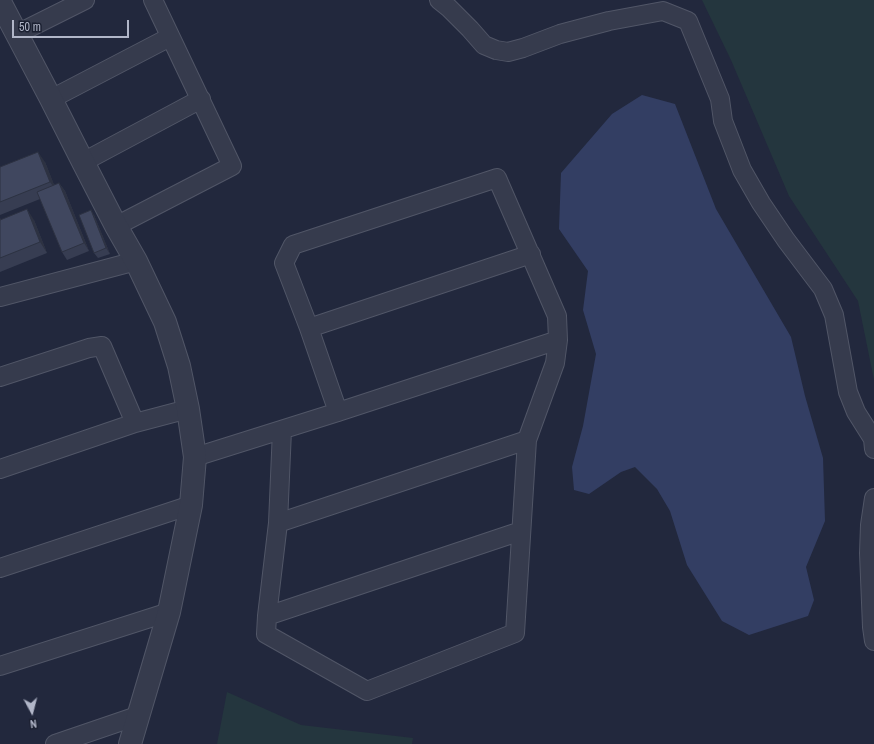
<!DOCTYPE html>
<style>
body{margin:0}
#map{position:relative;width:874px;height:744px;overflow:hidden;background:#22283d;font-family:"Archivo Narrow",sans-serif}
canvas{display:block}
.north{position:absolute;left:12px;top:692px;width:40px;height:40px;-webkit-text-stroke:3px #1b2031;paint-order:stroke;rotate:173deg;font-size:11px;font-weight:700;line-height:16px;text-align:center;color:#b1b6c8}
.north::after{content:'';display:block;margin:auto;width:14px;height:18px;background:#b1b6c8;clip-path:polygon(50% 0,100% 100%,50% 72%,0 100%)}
.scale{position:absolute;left:12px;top:20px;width:117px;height:18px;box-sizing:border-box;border:2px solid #b1b6c8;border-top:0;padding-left:5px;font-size:12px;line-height:14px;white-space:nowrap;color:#b1b6c8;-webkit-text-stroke:3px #1b2031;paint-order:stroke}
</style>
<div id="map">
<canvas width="874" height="744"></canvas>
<div class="north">N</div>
<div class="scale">50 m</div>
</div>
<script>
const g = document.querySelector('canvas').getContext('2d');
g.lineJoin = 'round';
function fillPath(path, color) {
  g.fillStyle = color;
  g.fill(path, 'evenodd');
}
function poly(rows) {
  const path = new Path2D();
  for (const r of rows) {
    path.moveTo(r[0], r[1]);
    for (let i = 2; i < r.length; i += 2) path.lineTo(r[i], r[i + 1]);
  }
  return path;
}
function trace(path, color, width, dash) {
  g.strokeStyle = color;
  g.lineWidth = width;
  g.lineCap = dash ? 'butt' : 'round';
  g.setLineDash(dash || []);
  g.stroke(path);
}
fillPath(poly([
 [702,0,874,0,874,380,858,301,789,196,731,60],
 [227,692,301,725,413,738,412,744,217,744]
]), '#24363e');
fillPath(poly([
 [642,95,675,104,716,209,791,337,805,396,823,458,825,521,806,567,814,600,808,616,749,635,722,621,687,565,670,511,657,489,635,467,621,472,589,494,574,490,572,467,583,426,596,354,583,310,588,271,559,229,561,173,612,114]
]), '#333e63');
const minor = poly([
 [439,0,449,8,470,29,484,45,496,50,508,52,523,48,560,34,609,21,663,11,688,21,720,99,723,121,742,170,761,203,786,240,823,289,834,315,848,392,856,412,873,439,874,449],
 [17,34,85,0],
 [51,99,170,37],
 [83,162,201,99],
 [116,226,232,166,153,0],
 [0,297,136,261],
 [309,328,531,254],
 [0,377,89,348,102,346,135,423,188,409],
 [282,430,278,523,267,616,266,634,367,691,515,633,527,440,555,363,558,340,557,316,497,178,293,245,284,263,309,328,338,412],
 [195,457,338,412,558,340],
 [0,469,135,423],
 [874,498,870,525,869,553,872,627,874,641],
 [278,523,527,440],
 [0,568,191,505],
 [267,616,521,531],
 [0,666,169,612],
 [55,744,137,716]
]);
const tertiary = poly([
 [0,2,51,99,83,162,116,226,136,261,165,322,179,366,188,409,195,457,191,505,169,612,130,744]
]);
trace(minor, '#515667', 20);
trace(tertiary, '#515667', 24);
trace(minor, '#363b4d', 18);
trace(tertiary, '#363b4d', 22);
fillPath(poly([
 [45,162,54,185,59,183,65,191,89,251,67,260,62,252,40,199,0,215,0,167],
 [94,215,110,254,98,258,94,253],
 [0,218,1,220,34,220,47,253,0,272]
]), '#373d52');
fillPath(poly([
 [38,152,45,162,57,192,50,182],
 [59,183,65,191,89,251,84,243],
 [27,209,34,220,47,253,40,242],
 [91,210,94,215,110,254,106,248]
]), '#2d3242');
const building = poly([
 [38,152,50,182,0,202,0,167,38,152],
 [59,183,84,243,62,252,37,192,59,183],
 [27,209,40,242,0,258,0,220,27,209],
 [91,210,106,248,94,253,79,215,91,210]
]);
fillPath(building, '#40475f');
trace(building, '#2d3242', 1);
</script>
